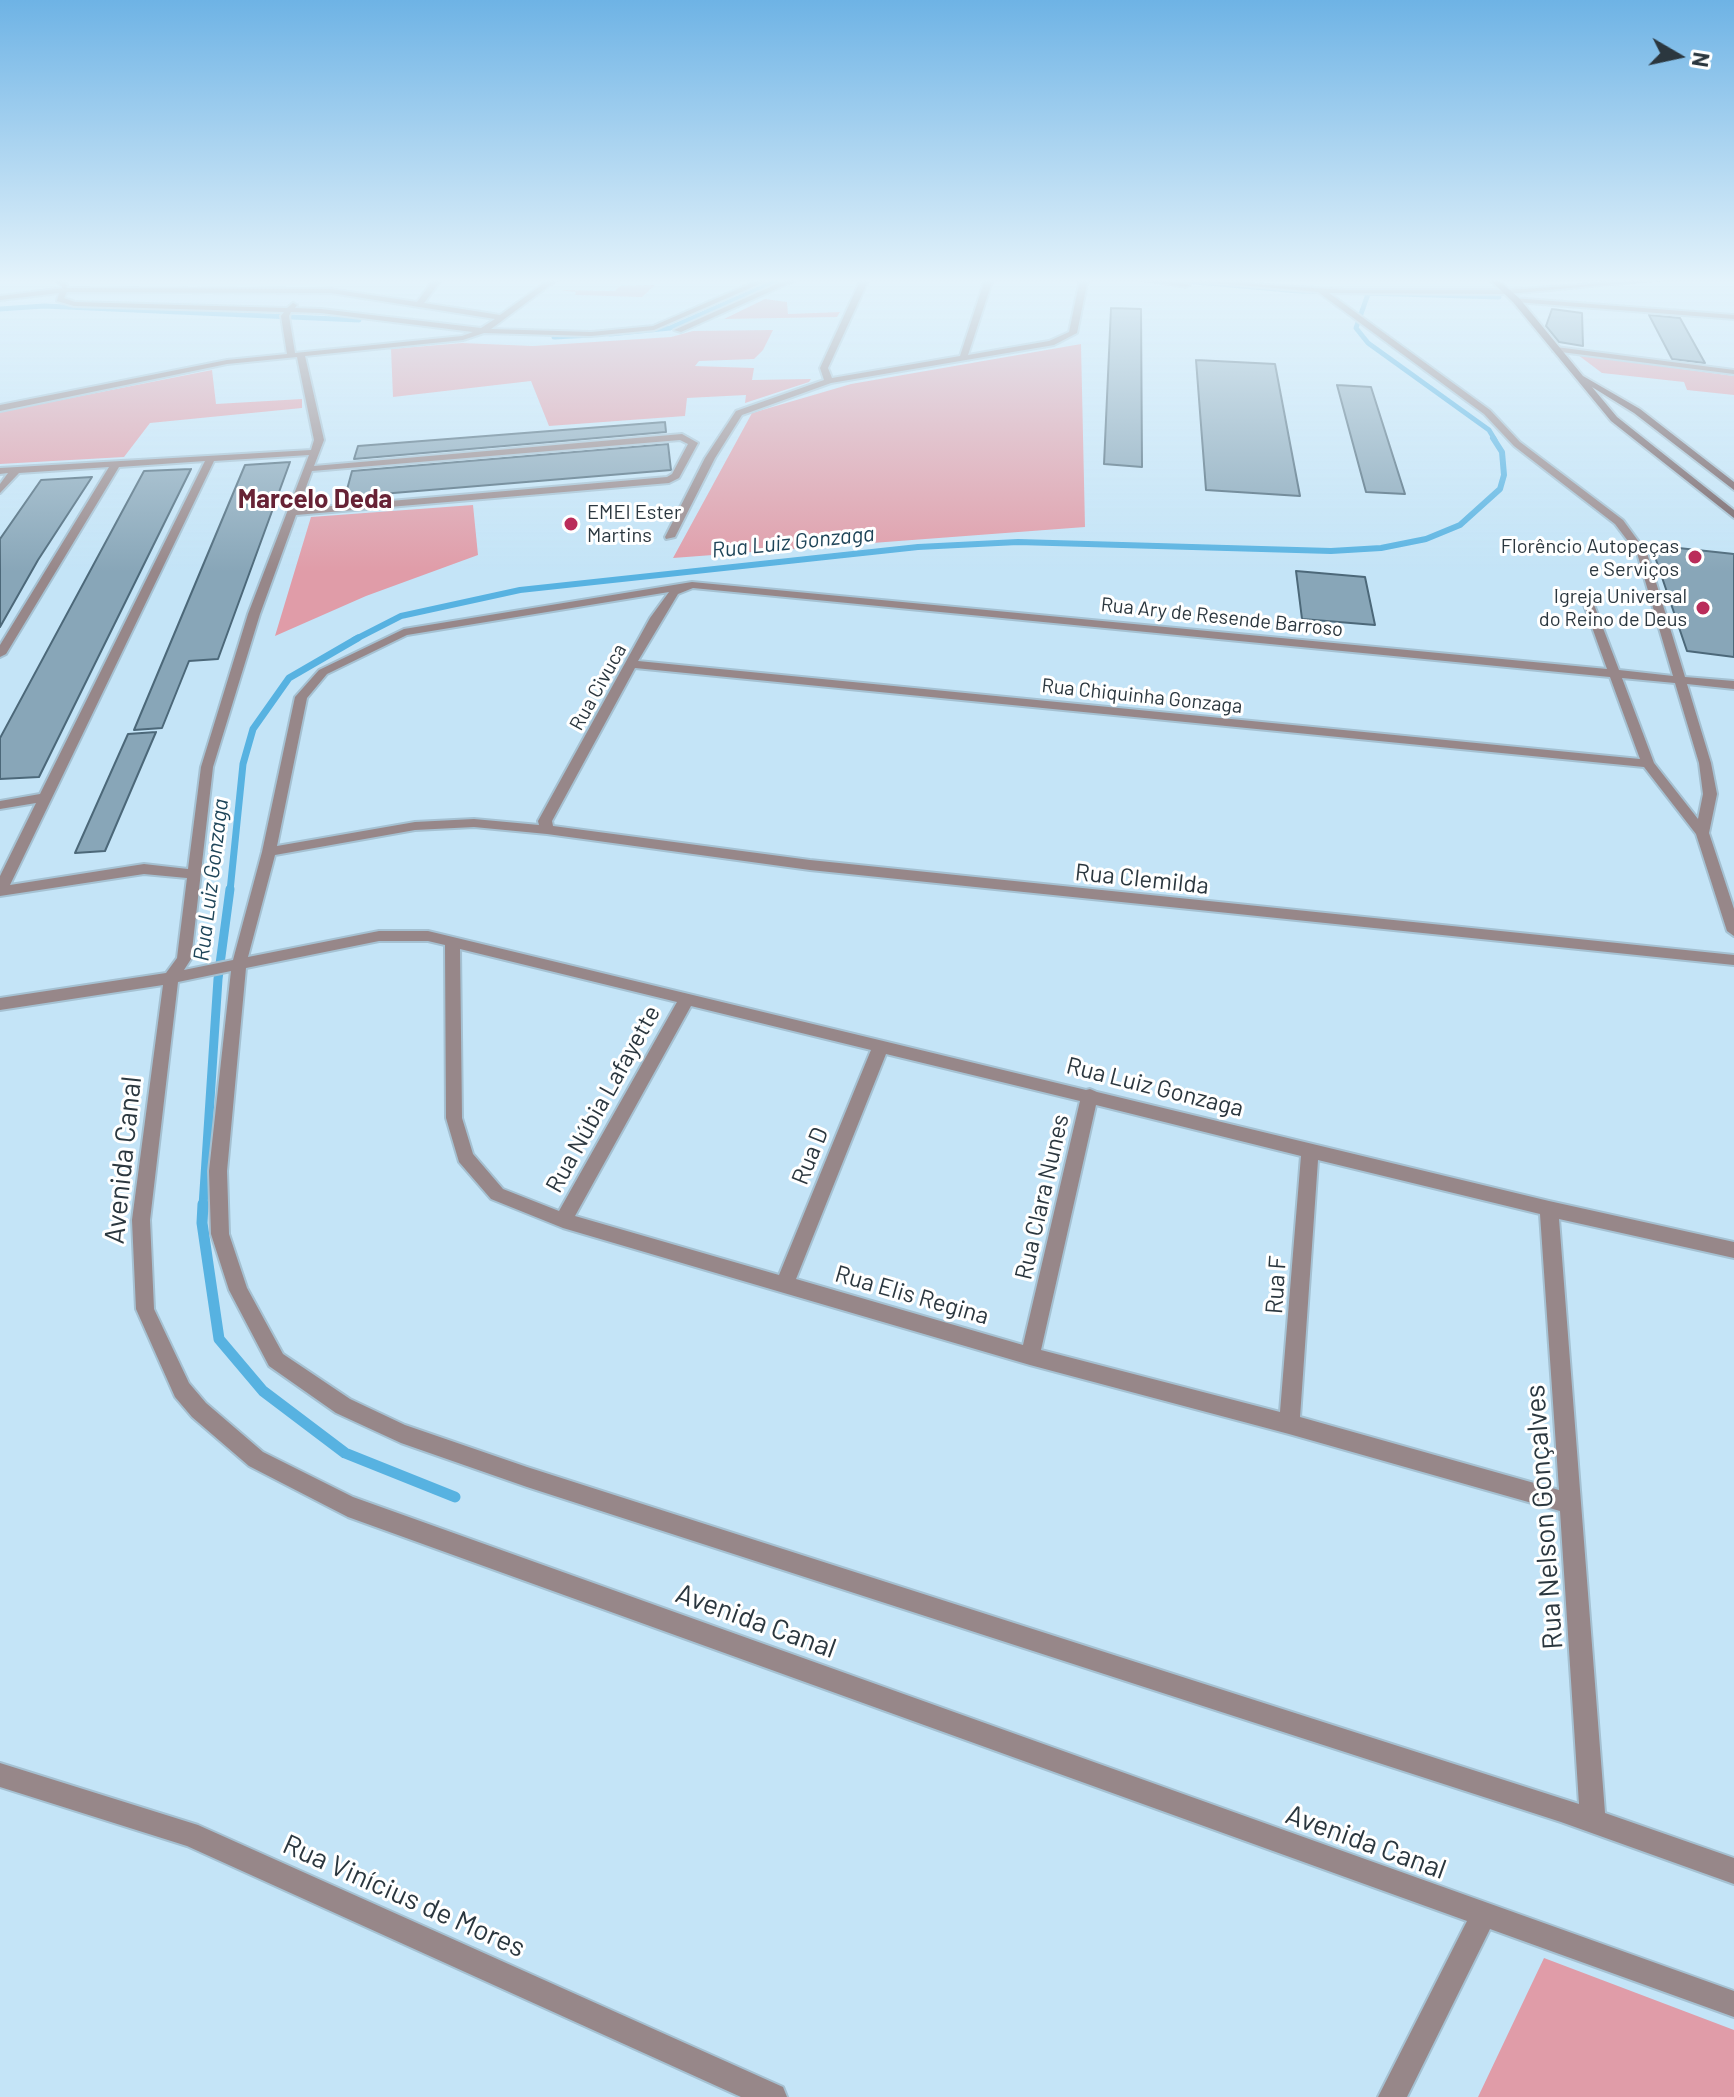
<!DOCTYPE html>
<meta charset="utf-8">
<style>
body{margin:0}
#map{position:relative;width:1734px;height:2097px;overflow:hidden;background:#c4e4f7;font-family:Barlow,sans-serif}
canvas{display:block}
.north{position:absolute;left:1638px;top:16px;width:80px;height:80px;-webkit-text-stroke:6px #fff;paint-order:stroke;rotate:99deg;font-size:22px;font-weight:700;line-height:32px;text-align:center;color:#2b373f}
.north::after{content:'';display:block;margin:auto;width:28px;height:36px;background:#2b373f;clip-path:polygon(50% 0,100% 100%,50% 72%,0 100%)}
</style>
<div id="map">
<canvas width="1734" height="2097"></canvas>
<div class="north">N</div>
</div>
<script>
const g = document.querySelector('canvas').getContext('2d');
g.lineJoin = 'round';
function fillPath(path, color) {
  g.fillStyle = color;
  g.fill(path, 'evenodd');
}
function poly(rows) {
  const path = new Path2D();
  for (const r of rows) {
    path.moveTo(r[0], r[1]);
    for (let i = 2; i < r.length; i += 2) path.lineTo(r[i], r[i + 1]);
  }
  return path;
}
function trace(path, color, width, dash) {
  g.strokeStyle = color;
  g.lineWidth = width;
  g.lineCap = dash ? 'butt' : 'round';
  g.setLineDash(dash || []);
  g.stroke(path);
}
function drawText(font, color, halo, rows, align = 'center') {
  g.font = font + ' Barlow,sans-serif';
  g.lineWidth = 6;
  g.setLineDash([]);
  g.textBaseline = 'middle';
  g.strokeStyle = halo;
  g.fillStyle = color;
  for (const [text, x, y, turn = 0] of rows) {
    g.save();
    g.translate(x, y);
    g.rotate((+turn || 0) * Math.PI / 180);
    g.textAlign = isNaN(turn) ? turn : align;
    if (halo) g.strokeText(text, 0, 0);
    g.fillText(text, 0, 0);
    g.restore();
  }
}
fillPath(poly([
 [655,285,642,297,575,295,576,292,559,290,615,291,620,286],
 [765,299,787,302,788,314,840,312,837,317,724,319],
 [773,330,763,350,754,359,699,361,695,366,754,368,752,380,811,379,809,382,745,403,746,395,687,398,685,416,549,426,531,381,393,397,391,349,462,343,533,346,671,337,693,331],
 [1081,344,1085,527,673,558,752,413,851,384],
 [1578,355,1734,376,1734,395,1687,390,1684,382,1602,373],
 [212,370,216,404,302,399,302,408,150,423,124,457,0,464,0,412],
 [473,505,478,555,366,596,275,636,311,517],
 [1544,1958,1734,2030,1734,2097,1478,2097]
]), '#e09ca8');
trace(poly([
 [1161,279,1298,291,1499,297],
 [1368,294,1356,328,1368,343,1489,430,1495,440],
 [0,309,44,306,359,320],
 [610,334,670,328,781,279],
 [554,337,591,335]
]), '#57b2e1', 5);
trace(poly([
 [354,640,401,616,520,590,918,547,1018,542,1331,551,1381,548,1426,539,1460,525,1500,489,1504,475,1502,452,1493,438]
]), '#57b2e1', 6);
trace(poly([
 [230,891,243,764,253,729,289,678,358,638]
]), '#57b2e1', 7);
trace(poly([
 [203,1206,218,979,230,889]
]), '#57b2e1', 9);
trace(poly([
 [203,1204,202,1223,219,1339,263,1391,345,1453,455,1497]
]), '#57b2e1', 11);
const building = poly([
 [1111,308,1141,309,1142,467,1104,464,1111,308],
 [1552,309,1582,313,1583,346,1559,342,1546,326,1552,309],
 [1649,315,1680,318,1705,363,1672,359,1649,315],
 [1196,360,1275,364,1300,496,1206,490,1196,360],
 [1337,385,1371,387,1405,494,1366,492,1337,385],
 [665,422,666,432,354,459,358,446,665,422],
 [668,444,671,470,345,497,352,471,668,444],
 [290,462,218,659,189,661,162,728,134,730,245,465,290,462],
 [191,469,39,777,0,779,0,738,144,471,191,469],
 [92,477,38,560,0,627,0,539,41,480,92,477],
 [1651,545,1734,554,1734,657,1687,651,1651,545],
 [1296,571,1365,577,1375,625,1302,619,1296,571],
 [156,732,105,851,75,853,128,734,156,732]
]);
fillPath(building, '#88a6b8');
trace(building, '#4c6879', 2);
const lane = poly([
 [54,279,61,279,67,285,66,291,62,291,62,286,54,279]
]);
const street = poly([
 [434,279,442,279,424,303,500,315,550,279,558,279,491,329,591,332,653,326,761,279,771,279,654,330,591,336,484,333,463,340,305,356,324,440,314,466,682,434,698,443,679,478,669,483,296,515,260,614,213,767,191,959,184,970,233,960,262,852,295,697,319,670,404,629,692,582,1607,669,1583,602,1588,599,1593,602,1619,670,1673,676,1637,553,1615,524,1514,446,1484,414,1318,292,1172,279,1346,290,1508,290,1665,279,1508,294,1329,293,1490,410,1520,442,1623,520,1647,553,1685,677,1734,681,1734,689,1687,684,1711,763,1717,794,1709,833,1734,909,1734,936,1727,931,1696,834,1644,767,635,668,552,821,553,826,810,860,1734,955,1734,965,810,870,547,834,474,827,415,830,275,855,248,957,379,931,428,931,1086,1090,1090,1089,1097,1092,1549,1201,1734,1242,1734,1258,1559,1219,1605,1813,1734,1858,1734,1884,1561,1822,527,1487,401,1443,336,1413,269,1366,229,1290,211,1234,209,1171,231,971,178,982,150,1220,154,1309,189,1383,206,1403,263,1452,353,1497,1734,1991,1734,2017,1490,1929,1407,2097,1378,2097,1467,1921,348,1517,249,1466,192,1417,175,1397,136,1309,132,1220,163,985,0,1010,0,998,166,973,177,958,187,878,144,874,0,896,0,876,36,803,0,809,0,801,40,794,205,461,119,467,6,654,0,657,0,645,109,467,19,473,0,493,0,484,8,473,0,474,0,468,311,450,314,440,297,357,227,364,0,411,0,405,227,360,287,354,281,316,284,312,74,306,57,301,59,293,0,300,0,296,64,288,331,289,417,302,434,279],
 [67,292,331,293,495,319,481,328,321,309,295,308,297,305,293,303,287,308,75,302,64,298,67,292],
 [291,312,321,313,473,332,462,336,295,353,289,316,291,312],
 [680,440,688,444,672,474,667,477,298,509,312,471,680,440],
 [309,455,248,614,201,767,188,869,144,864,10,885,214,461,309,455],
 [693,588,1610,677,1640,759,638,661,678,594,693,588],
 [669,592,650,618,538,821,539,825,474,819,415,822,277,846,307,698,327,674,407,635,669,592],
 [1622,678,1675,683,1699,763,1703,794,1698,819,1654,763,1622,678],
 [379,941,428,941,445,945,446,1118,459,1162,491,1199,563,1228,784,1293,1030,1365,1289,1434,1560,1511,1579,1804,527,1467,405,1425,350,1399,283,1354,247,1288,229,1234,227,1171,246,968,379,941],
 [460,949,677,1002,559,1211,503,1189,473,1154,462,1118,460,949],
 [691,1006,871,1050,779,1275,575,1216,691,1006],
 [886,1054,1080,1101,1023,1345,796,1279,886,1054],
 [1096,1105,1301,1156,1280,1412,1041,1350,1096,1105],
 [1318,1160,1540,1214,1559,1490,1300,1417,1318,1160],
 [788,279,798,279,681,332,674,330,788,279],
 [861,279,869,279,828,368,832,378,960,356,985,279,993,279,968,355,1049,341,1069,332,1080,279,1088,279,1077,333,1054,345,831,383,742,415,715,458,675,537,666,539,665,537,705,458,736,411,824,380,820,368,861,279],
 [1137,279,1156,279,1190,285,1186,287,1137,279],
 [1513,298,1734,315,1734,319,1516,302,1513,298],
 [1556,347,1734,370,1734,374,1553,351,1556,347],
 [0,1763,198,1825,783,2087,787,2097,741,2097,187,1846,0,1787,0,1763]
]);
const secondary = poly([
 [1489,279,1497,279,1519,298,1583,376,1640,409,1734,482,1734,490,1634,413,1592,387,1617,417,1734,510,1734,518,1611,421,1513,302,1489,279]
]);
trace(lane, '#a5c1d2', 4);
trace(street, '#a5c1d2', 4);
trace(secondary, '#a5c1d2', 4);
fillPath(lane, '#978789');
fillPath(street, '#978789');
fillPath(secondary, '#735e61');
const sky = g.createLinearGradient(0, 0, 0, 572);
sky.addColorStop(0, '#6eb3e5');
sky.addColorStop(0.49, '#e4f3fb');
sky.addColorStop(1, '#e4f3fb00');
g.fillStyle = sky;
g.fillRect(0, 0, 1734, 572);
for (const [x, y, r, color] of [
 [571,524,8,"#ba2c5a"],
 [1695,557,8,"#ba2c5a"],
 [1703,608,8,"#ba2c5a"]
]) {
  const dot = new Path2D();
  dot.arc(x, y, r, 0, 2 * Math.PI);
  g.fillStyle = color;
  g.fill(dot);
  trace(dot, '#fff', 3);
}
drawText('20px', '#2b373f', '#fff', [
 ["EMEI Ester",587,512,"left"],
 ["Martins",587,535,"left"],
 ["Florêncio Autopeças",1679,546],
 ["e Serviços",1679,569],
 ["Igreja Universal",1687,596],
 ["do Reino de Deus",1687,619]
], 'right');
drawText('20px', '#2b373f', '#fff', [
 ["Rua Ary de Resende Barroso",1222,617,6],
 ["Rua Civuca",598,687,-61],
 ["Rua Chiquinha Gonzaga",1142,696,6]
]);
drawText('italic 22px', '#1e4559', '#fff', [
 ["Rua Luiz Gonzaga",793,542,-6],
 ["Rua Luiz Gonzaga",211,880,-83]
]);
drawText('24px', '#2b373f', '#fff', [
 ["Rua Clemilda",1142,879,6],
 ["Rua Luiz Gonzaga",1155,1087,14],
 ["Rua Núbia Lafayette",603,1099,-61],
 ["Rua D",810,1156,-68],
 ["Rua Clara Nunes",1042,1197,-77],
 ["Rua F",1276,1285,-86],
 ["Rua Elis Regina",912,1295,16]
]);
drawText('bold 26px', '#672235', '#fff', [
 ["Marcelo Deda",315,499]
]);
drawText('28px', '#2b373f', '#fff', [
 ["Avenida Canal",123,1160,-84],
 ["Rua Nelson Gonçalves",1544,1517,-94],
 ["Avenida Canal",756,1621,20],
 ["Avenida Canal",1366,1842,20],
 ["Rua Vinícius de Mores",404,1896,24]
]);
</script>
